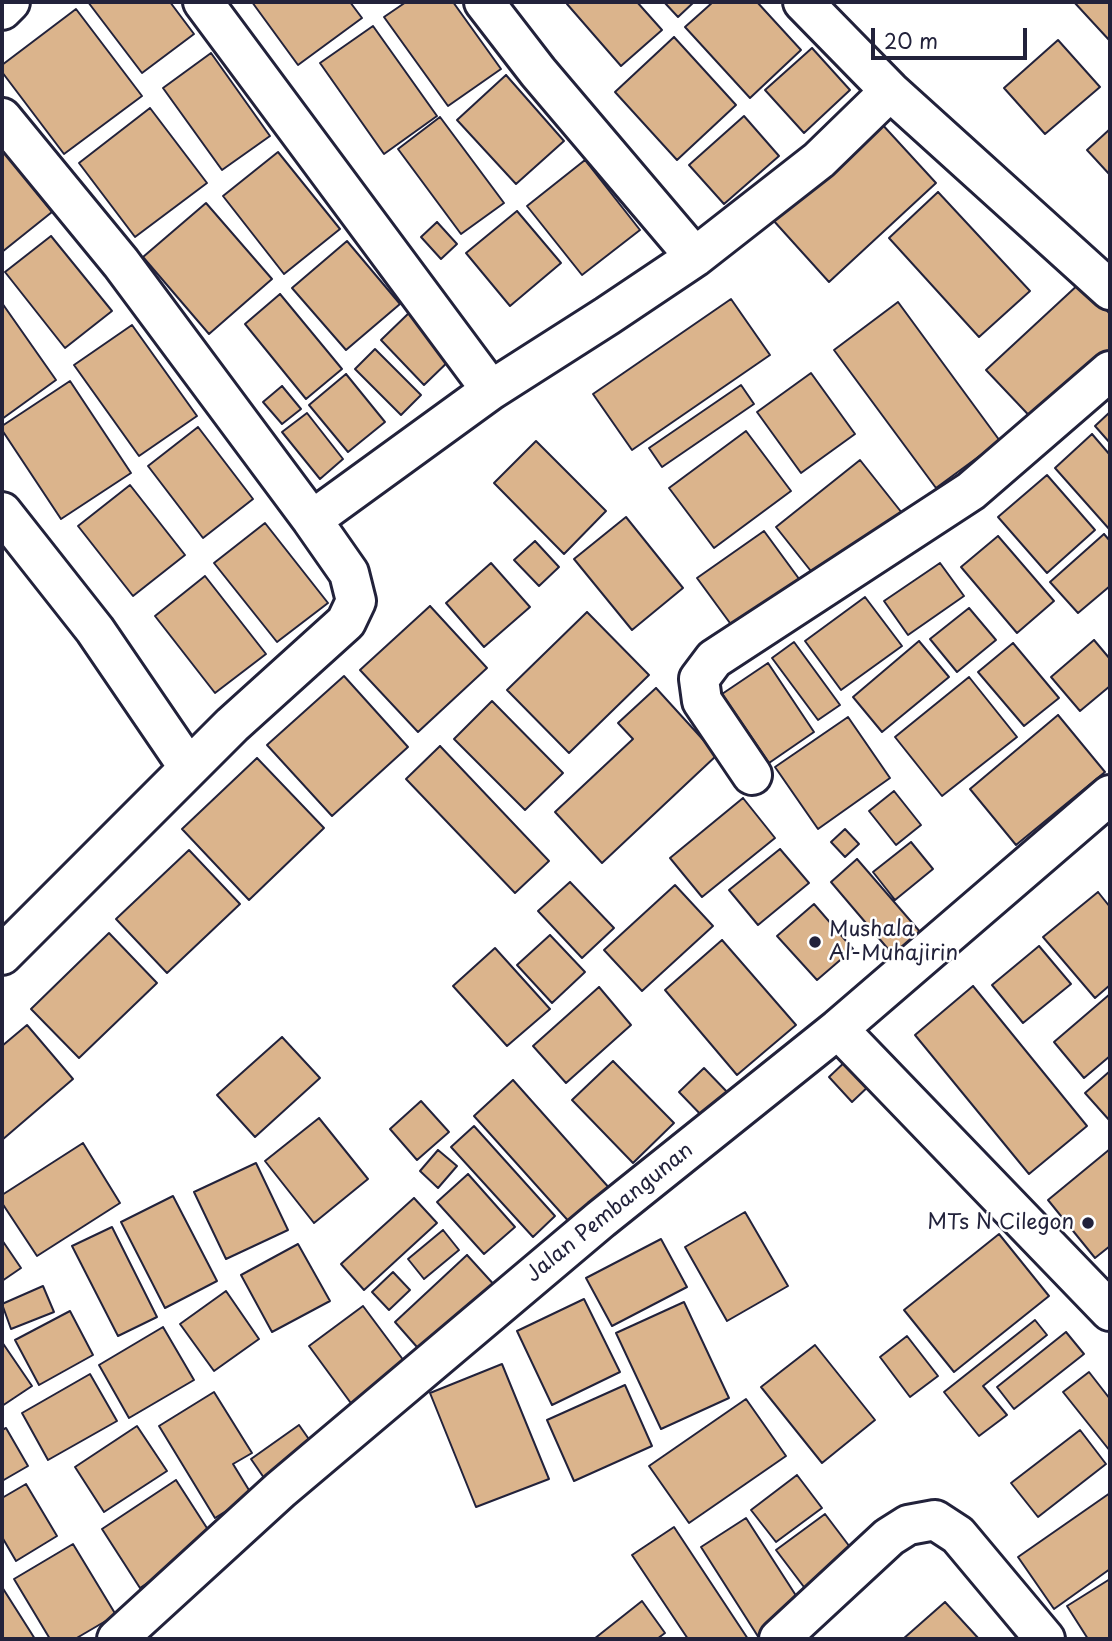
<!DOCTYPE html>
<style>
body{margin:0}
#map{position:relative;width:1112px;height:1641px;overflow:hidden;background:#fff;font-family:"Playpen Sans",sans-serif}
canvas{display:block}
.frame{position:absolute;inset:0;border:4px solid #22223b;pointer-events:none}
.scale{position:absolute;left:871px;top:28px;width:156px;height:32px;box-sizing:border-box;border:4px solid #22223b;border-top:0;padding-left:9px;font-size:21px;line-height:24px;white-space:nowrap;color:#22223b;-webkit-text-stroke:5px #fff;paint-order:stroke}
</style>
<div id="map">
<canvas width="1112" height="1641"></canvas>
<div class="frame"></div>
<div class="scale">20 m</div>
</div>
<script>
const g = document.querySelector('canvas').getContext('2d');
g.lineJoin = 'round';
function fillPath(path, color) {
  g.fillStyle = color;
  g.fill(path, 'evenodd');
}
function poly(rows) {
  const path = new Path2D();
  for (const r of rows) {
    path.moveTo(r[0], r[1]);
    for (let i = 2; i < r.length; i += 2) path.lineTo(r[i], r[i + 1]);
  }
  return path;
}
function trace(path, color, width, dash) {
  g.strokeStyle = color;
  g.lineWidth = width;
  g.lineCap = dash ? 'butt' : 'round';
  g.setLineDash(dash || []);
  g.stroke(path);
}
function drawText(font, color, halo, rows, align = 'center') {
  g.font = font + ' "Playpen Sans",sans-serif';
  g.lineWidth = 5;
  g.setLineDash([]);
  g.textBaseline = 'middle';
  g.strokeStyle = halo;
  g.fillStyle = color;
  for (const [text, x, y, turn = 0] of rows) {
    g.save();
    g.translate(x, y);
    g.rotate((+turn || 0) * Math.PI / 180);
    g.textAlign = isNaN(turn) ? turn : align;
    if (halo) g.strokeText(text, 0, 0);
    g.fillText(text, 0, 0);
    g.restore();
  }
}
const building = poly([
 [88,2,170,2,194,34,142,73,88,2],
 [252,2,350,2,362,18,298,65,252,2],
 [406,2,453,2,501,69,448,106,384,17,406,2],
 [570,2,637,2,662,30,621,66,567,4,570,2],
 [664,2,694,2,678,17,664,2],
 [713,2,757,2,801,50,750,98,685,27,713,2],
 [1074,2,1110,2,1110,41,1074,2],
 [76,9,142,96,64,154,2,72,2,65,76,9],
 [373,26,437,116,384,154,320,63,373,26],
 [674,37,736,105,677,160,615,92,674,37],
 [1058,40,1100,87,1045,134,1004,88,1058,40],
 [812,48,850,90,804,133,765,90,812,48],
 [211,53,270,136,222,170,163,88,211,53],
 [506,75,564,141,516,184,457,120,506,75],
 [150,108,207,183,135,237,79,163,150,108],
 [744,116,779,156,724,204,689,165,744,116],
 [440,117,504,203,461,234,398,149,440,117],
 [880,122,936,183,829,282,773,220,880,122],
 [1110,129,1110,175,1087,150,1110,129],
 [2,148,52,212,2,252,2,148],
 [278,152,340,229,284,274,223,196,278,152],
 [585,160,640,230,582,275,527,206,585,160],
 [938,192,1030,291,979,337,889,238,938,192],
 [206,203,272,279,209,334,143,257,206,203],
 [517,211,561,263,510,306,466,253,517,211],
 [437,222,457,244,441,259,421,237,437,222],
 [51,236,112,311,65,348,5,272,51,236],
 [347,241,400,304,346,350,292,288,347,241],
 [1081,282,1110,314,1110,362,1040,427,986,370,1081,282],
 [280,294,342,369,306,399,245,324,280,294],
 [731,299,770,355,632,450,593,394,731,299],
 [898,302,1000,441,936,488,834,350,898,302],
 [2,303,56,380,2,419,2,303],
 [412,310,455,355,424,385,381,340,412,310],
 [132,325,197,416,139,456,74,365,132,325],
 [375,349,421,395,401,415,355,369,375,349],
 [811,373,855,434,801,473,757,412,811,373],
 [346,374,385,422,348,452,309,405,346,374],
 [70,381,131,473,61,519,2,430,2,426,70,381],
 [741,385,754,404,662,467,649,448,741,385],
 [282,386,301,409,282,424,263,402,282,386],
 [1110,412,1110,443,1095,426,1110,412],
 [307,413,343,459,320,479,282,432,307,413],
 [198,427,253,499,203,538,148,466,198,427],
 [746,431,791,491,714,548,669,488,746,431],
 [1092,434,1110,455,1110,530,1055,468,1092,434],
 [536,441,606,511,564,554,494,483,536,441],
 [860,460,902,513,818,580,776,527,860,460],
 [1047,475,1095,530,1047,573,998,517,1047,475],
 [130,485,185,555,133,596,78,526,130,485],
 [626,517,683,588,632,630,574,559,626,517],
 [265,523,328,603,277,642,214,563,265,523],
 [764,531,805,587,738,634,697,578,764,531],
 [1104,534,1110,541,1110,586,1078,613,1050,582,1104,534],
 [998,536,1054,601,1017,633,961,567,998,536],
 [535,541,559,567,539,586,514,560,535,541],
 [491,563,530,607,484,647,446,603,491,563],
 [940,563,964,596,908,635,884,601,940,563],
 [205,576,266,654,215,693,155,616,205,576],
 [865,597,902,646,841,690,805,641,865,597],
 [430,606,487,668,418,732,360,670,430,606],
 [969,608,996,640,957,672,930,639,969,608],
 [587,612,649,675,569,753,507,690,587,612],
 [1094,640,1110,659,1110,686,1080,711,1051,677,1094,640],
 [919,641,949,677,882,732,853,697,919,641],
 [794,642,840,705,818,720,772,658,794,642],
 [1013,643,1059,698,1024,726,978,672,1013,643],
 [768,663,814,732,769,763,722,694,768,663],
 [344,676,408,747,332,816,267,745,344,676],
 [969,677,1017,737,942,796,895,737,969,677],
 [656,688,717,755,602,863,555,812,633,739,618,723,656,688],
 [492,701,563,773,525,810,454,739,492,701],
 [1058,715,1105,772,1016,845,970,789,1058,715],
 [848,717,890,778,818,829,775,767,848,717],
 [440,746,549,861,515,893,406,779,440,746],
 [257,758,324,828,249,900,182,829,257,758],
 [894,791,921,825,896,845,869,811,894,791],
 [743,798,775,838,702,897,670,858,743,798],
 [845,829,859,844,845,857,831,842,845,829],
 [911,842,933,869,895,900,873,872,911,842],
 [780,849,809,883,758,925,729,890,780,849],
 [189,850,240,904,167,973,116,919,189,850],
 [857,859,921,933,894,956,831,882,857,859],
 [570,882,614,928,582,958,538,911,570,882],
 [675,885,713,926,642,991,604,950,675,885],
 [1098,892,1110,907,1110,985,1095,998,1043,937,1098,892],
 [814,904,853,949,817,980,777,936,814,904],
 [109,933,157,983,79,1058,31,1009,109,933],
 [550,935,585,972,552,1003,517,965,550,935],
 [722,940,796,1025,737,1075,665,990,722,940],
 [1039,946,1071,984,1023,1023,992,985,1039,946],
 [495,948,550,1009,507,1046,453,986,495,948],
 [973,986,1087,1126,1029,1174,915,1035,973,986],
 [599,987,631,1025,566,1083,533,1046,599,987],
 [1110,994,1110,1056,1084,1078,1054,1042,1110,994],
 [27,1025,73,1079,2,1140,2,1046,27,1025],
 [282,1037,320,1078,255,1137,217,1095,282,1037],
 [849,1058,873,1082,852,1102,829,1077,849,1058],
 [613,1061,674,1123,633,1163,572,1100,613,1061],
 [704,1068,730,1095,705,1119,679,1092,704,1068],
 [1110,1071,1110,1121,1085,1093,1110,1071],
 [513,1080,611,1190,572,1225,474,1116,513,1080],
 [421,1101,449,1132,417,1160,390,1129,421,1101],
 [319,1118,368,1179,314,1223,265,1161,319,1118],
 [474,1126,555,1216,533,1237,451,1147,474,1126],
 [83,1143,120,1203,37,1256,2,1203,2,1195,83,1143],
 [1110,1149,1110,1246,1095,1258,1048,1200,1110,1149],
 [438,1150,457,1166,438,1188,420,1171,438,1150],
 [256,1163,288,1230,226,1259,194,1192,256,1163],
 [468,1174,515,1227,484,1254,437,1202,468,1174],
 [173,1196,217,1281,165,1308,121,1222,173,1196],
 [414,1198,437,1223,364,1290,341,1264,414,1198],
 [745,1212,788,1286,727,1321,685,1247,745,1212],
 [112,1227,157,1317,118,1336,72,1246,112,1227],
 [443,1230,459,1250,424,1279,408,1259,443,1230],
 [999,1234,1049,1296,954,1372,904,1310,999,1234],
 [661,1239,687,1287,612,1326,586,1278,661,1239],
 [2,1240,21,1268,2,1281,2,1240],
 [298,1244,330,1301,272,1332,241,1275,298,1244],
 [467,1255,497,1288,424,1355,395,1322,467,1255],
 [393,1272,410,1290,389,1310,372,1292,393,1272],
 [43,1286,54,1312,11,1329,2,1304,43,1286],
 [226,1291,259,1339,214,1371,180,1324,226,1291],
 [584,1299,620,1372,552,1405,517,1331,584,1299],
 [684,1302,729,1398,661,1429,616,1333,684,1302],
 [363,1306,407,1365,353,1406,309,1346,363,1306],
 [70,1311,93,1355,39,1385,15,1340,70,1311],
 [1035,1320,1047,1335,983,1386,1007,1415,979,1436,944,1392,1035,1320],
 [163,1327,194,1380,129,1418,99,1365,163,1327],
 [1066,1332,1084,1354,1014,1409,997,1387,1066,1332],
 [907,1336,938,1376,910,1397,880,1357,907,1336],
 [2,1342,32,1386,2,1406,2,1342],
 [815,1345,875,1420,822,1463,761,1387,815,1345],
 [502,1364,549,1479,476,1507,430,1393,502,1364],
 [1089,1372,1110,1399,1110,1451,1063,1392,1089,1372],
 [90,1374,117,1421,48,1460,22,1413,90,1374],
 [625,1385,652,1446,574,1481,547,1420,625,1385],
 [214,1392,252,1453,233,1464,252,1495,215,1518,159,1426,214,1392],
 [746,1399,786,1456,689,1523,649,1466,746,1399],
 [299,1425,320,1455,271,1488,251,1459,299,1425],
 [137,1426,167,1471,104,1512,75,1467,137,1426],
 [6,1428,28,1466,2,1481,2,1430,6,1428],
 [1080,1430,1106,1464,1038,1517,1011,1483,1080,1430],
 [797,1475,822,1508,776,1542,751,1510,797,1475],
 [176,1480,214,1539,140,1588,102,1529,176,1480],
 [26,1484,57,1536,16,1561,2,1537,2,1498,26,1484],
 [1110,1493,1110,1569,1054,1609,1018,1557,1110,1493],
 [825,1514,859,1559,810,1595,776,1550,825,1514],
 [746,1518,804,1608,759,1638,701,1547,746,1518],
 [674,1527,748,1639,688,1639,632,1555,674,1527],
 [73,1544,116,1615,75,1639,50,1639,14,1579,73,1544],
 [1110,1579,1110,1639,1088,1639,1067,1606,1110,1579],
 [2,1587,35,1639,2,1639,2,1587],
 [642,1601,665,1633,657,1639,594,1639,642,1601],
 [945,1602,979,1639,903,1639,945,1602]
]);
fillPath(building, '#dbb48c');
trace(building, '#22223b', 2);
const street = poly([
 [203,2,491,390],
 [484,2,538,72,695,257],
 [803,2,890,91,1110,290],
 [2,10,10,2],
 [2,118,121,263,312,520],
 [2,512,95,630,189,768],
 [752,775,702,701,699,679,714,659,971,491,1110,371],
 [2,955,232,725,346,622,356,601,349,573,312,520,491,390,607,316,695,257,819,160,890,91],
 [838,1029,1110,1311],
 [117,1639,280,1490,601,1219,838,1029,1110,795],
 [779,1639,889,1537,908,1525,935,1520,958,1535,1045,1639]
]);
trace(street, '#22223b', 44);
trace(street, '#fff', 38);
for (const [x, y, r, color] of [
 [815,942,7,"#22223b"],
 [1088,1223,7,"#22223b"]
]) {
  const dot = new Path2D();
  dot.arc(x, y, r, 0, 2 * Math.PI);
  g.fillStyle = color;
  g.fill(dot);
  trace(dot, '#fff', 2.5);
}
drawText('21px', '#22223b', '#fff', [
 ["Mushala",829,930],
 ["Al-Muhajirin",829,954],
 ["MTs N Cilegon",1074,1223,"right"]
], 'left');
drawText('21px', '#22223b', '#fff', [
 ["Jalan Pembangunan",610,1213,-39]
]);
</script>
